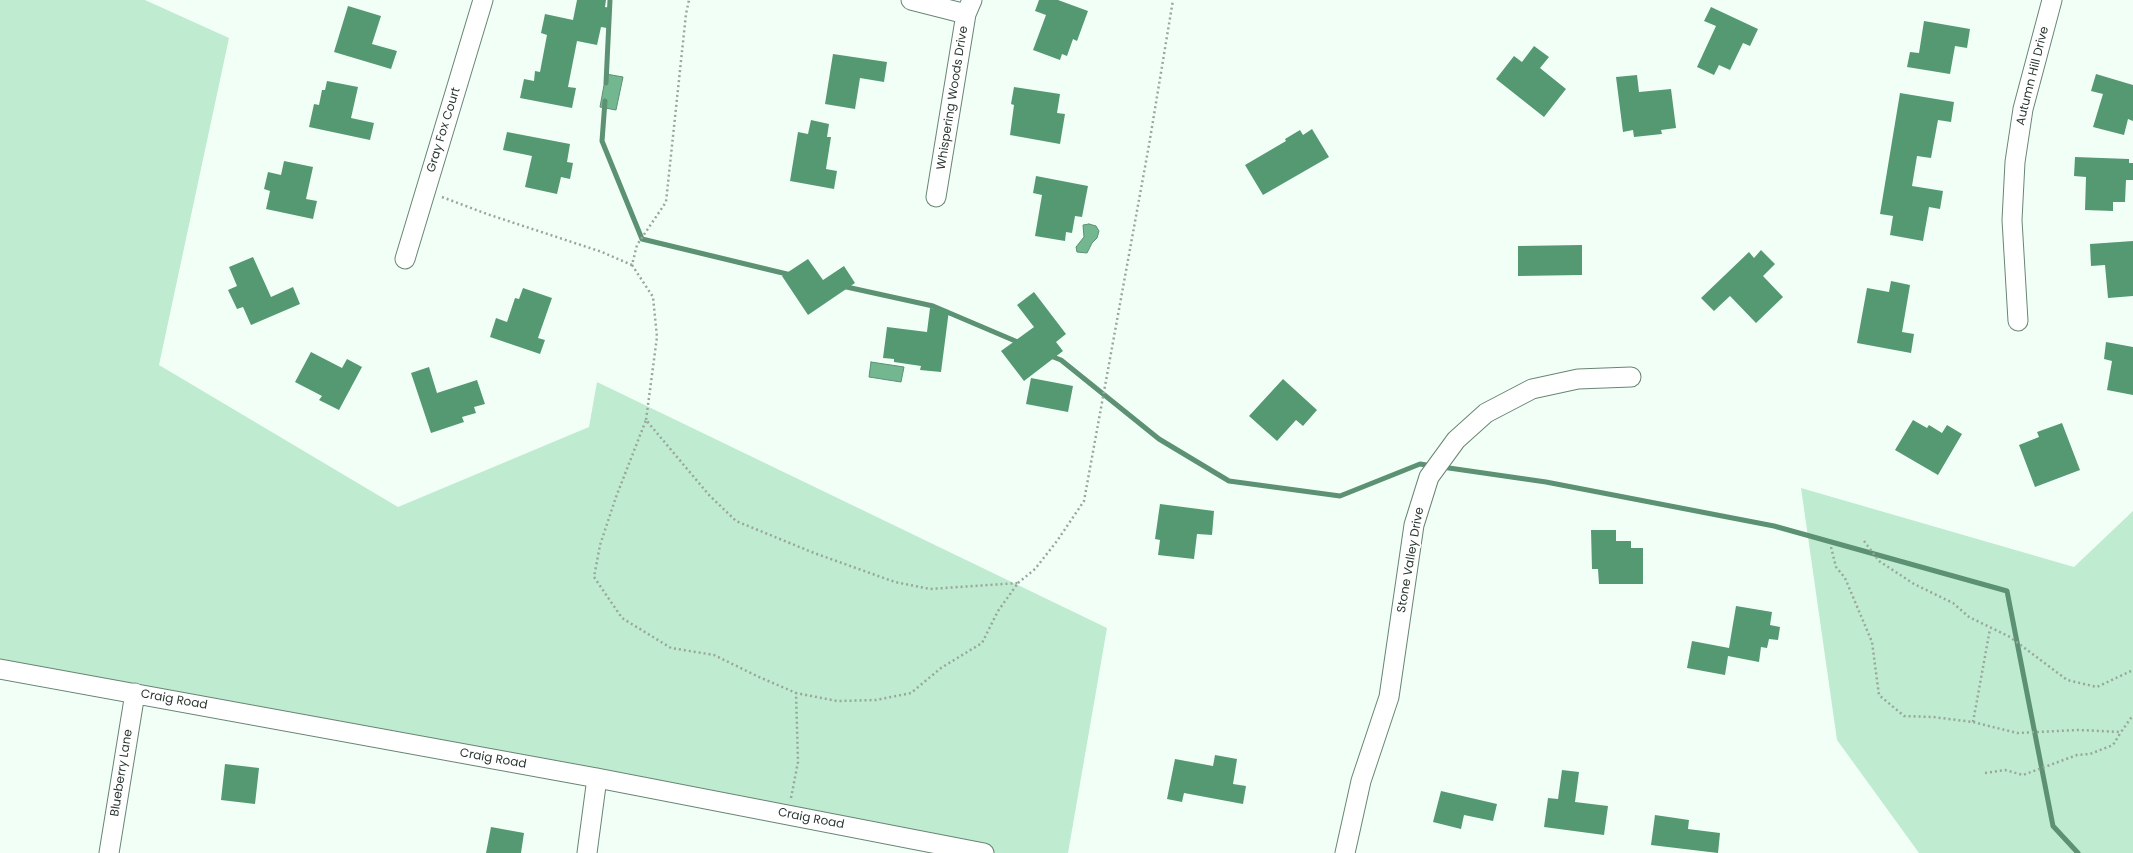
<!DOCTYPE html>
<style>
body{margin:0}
canvas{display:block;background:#f2fff7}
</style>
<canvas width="2133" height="853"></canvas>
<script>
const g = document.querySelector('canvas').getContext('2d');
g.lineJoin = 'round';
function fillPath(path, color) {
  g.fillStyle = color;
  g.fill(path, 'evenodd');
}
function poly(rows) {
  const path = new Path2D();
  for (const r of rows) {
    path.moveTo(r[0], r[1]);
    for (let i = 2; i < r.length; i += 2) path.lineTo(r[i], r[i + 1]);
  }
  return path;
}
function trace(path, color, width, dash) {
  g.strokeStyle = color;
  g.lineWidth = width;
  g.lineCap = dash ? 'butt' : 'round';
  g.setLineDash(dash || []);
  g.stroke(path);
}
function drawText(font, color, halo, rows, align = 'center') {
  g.font = font + ' Poppins,sans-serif';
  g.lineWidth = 3.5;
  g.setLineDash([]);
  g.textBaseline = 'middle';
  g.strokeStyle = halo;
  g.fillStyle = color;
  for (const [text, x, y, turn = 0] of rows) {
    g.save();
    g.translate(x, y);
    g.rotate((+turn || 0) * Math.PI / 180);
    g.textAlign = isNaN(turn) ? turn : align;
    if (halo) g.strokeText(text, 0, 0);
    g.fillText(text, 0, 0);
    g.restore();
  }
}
fillPath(poly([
 [0,0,145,0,229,38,159,365,398,507,589,427,597,382,1107,628,1068,853,984,853,0,669],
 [1801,488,2074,567,2133,511,2133,853,1919,853,1837,740]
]), '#bfebd0');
const water = poly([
 [606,74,623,77,616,110,600,107,606,74],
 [1089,224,1096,226,1099,231,1097,238,1092,243,1087,253,1077,252,1076,247,1084,237,1083,225,1089,224],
 [871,362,904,367,901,382,869,377,871,362]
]);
fillPath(water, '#73b790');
trace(water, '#5d9173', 1);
trace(poly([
 [606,83,610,0],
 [605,101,602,141,642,239,791,275],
 [842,286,933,306,1020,343],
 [1048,355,1061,360,1159,439,1229,481,1340,496,1420,464,1433,466],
 [1442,467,1546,482,1774,526,2007,591,2053,826,2078,853]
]), '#5d9173', 5);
fillPath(poly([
 [577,0,606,0,605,7,611,8,607,28,601,27,597,45,577,41,568,87,576,88,572,108,520,98,524,79,534,81,535,71,540,72,547,35,541,33,545,14,573,20],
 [1039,0,1058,0,1088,11,1077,41,1073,39,1067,56,1062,54,1060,60,1033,50,1046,15,1035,11],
 [348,6,381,16,372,44,397,51,391,69,334,52],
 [1711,7,1758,29,1750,46,1743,43,1730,70,1719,65,1714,75,1697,67,1716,26,1704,21],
 [1924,21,1970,29,1967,48,1955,46,1950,74,1907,67,1910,52,1919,53],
 [1534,46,1549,57,1540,68,1566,89,1544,117,1496,79,1514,56,1522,62],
 [833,54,887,62,884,82,860,78,855,109,825,104],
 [2096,74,2133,85,2133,121,2128,119,2124,135,2093,127,2103,94,2091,91],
 [1637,75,1639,92,1671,89,1676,128,1661,130,1662,134,1634,137,1633,130,1623,132,1616,77],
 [327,81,358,87,351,118,374,123,370,140,309,127,314,104,319,105,322,90,325,90],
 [1014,87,1060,94,1057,113,1065,114,1060,144,1010,135,1014,105,1011,104],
 [1900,93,1954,102,1951,122,1938,120,1931,158,1917,156,1912,186,1943,191,1940,209,1929,207,1923,241,1890,235,1893,216,1880,214],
 [811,120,829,124,827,137,831,137,826,169,837,171,834,189,790,181,798,132,808,134],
 [1312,129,1329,157,1263,195,1245,165,1286,141,1285,139,1300,130,1303,135],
 [507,132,570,144,567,162,573,163,570,179,561,177,557,194,525,187,532,156,503,150],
 [2075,157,2129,159,2129,163,2133,163,2133,180,2126,180,2125,202,2113,202,2113,211,2085,210,2086,177,2074,176],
 [284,161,313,167,306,199,317,201,313,219,266,209,270,191,264,189,268,172,281,175],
 [1036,176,1088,186,1082,217,1075,216,1072,233,1066,232,1065,241,1035,236,1042,195,1033,193],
 [2133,241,2133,296,2108,298,2105,265,2091,266,2090,244],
 [1582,245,1582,275,1518,276,1518,246],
 [1761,250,1775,264,1763,276,1783,297,1756,323,1730,296,1714,311,1701,298,1749,252,1754,258],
 [253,257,271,297,293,287,300,304,251,325,243,307,237,309,228,290,237,286,229,267],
 [808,259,823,280,844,266,855,283,808,315,782,276],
 [1891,281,1910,285,1902,332,1914,334,1911,353,1857,343,1867,288,1889,292],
 [523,288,552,298,538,338,545,340,540,354,490,337,496,318,507,322,515,298,519,299],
 [1034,292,1066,334,1056,342,1063,351,1024,381,1001,351,1034,327,1017,305],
 [930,308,949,310,941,372,920,370,921,366,894,362,894,359,883,358,887,327,927,332],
 [2106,342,2133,347,2133,395,2107,390,2112,361,2104,359],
 [311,352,342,368,347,359,362,367,339,410,319,400,322,396,295,382],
 [429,367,437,393,477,380,485,404,474,407,476,413,462,417,464,422,431,433,411,373],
 [1031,378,1073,386,1068,412,1026,404],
 [1283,379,1317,410,1303,426,1296,420,1277,441,1249,416],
 [1913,420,1927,428,1929,425,1942,433,1947,425,1962,434,1938,475,1895,450],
 [2062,423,2080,470,2035,487,2019,445,2039,437,2037,432],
 [1160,504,1214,511,1212,535,1197,534,1194,559,1158,555,1160,540,1155,539],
 [1591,530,1616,530,1616,541,1631,541,1631,548,1643,548,1643,584,1599,584,1598,569,1592,569],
 [1736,606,1772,612,1770,625,1780,627,1778,640,1769,639,1767,648,1761,647,1759,662,1728,656,1725,675,1687,668,1692,641,1729,648],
 [1215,755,1237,759,1233,784,1246,786,1243,804,1184,793,1182,802,1167,799,1175,759,1213,766],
 [225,764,259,768,255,804,221,800],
 [1562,770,1579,772,1575,802,1608,806,1604,835,1544,827,1548,798,1558,799],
 [1441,791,1497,804,1493,821,1464,815,1461,829,1433,822],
 [1655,815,1689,820,1688,829,1720,833,1718,853,1651,845],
 [491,827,524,833,521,853,486,853]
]), '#559973');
const street = poly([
 [911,0,966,14],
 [936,197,966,14,972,0],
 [405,259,483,0],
 [2018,321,2012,220,2015,162,2023,109,2052,0],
 [0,669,597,778,984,853],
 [109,853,135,693],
 [587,853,597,778],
 [1345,853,1361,781,1389,697,1414,525,1429,477,1456,440,1486,413,1532,389,1578,379,1631,377]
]);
trace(street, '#688674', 21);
trace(poly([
 [442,197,487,214,602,252,632,265,637,245,666,202,686,14,689,0],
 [632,265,653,297,657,337,646,420],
 [1864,541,1879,561,1914,584,1953,603,1969,617,2010,637,2067,680,2097,687,2133,670],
 [1831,547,1836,567,1845,578,1872,642,1879,695,1904,716,1933,717,1973,722,2017,733,2079,730,2121,732,2133,715],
 [1018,583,1035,569,1057,541,1084,501,1149,145,1173,0],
 [1973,722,1990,629],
 [1985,773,2005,770,2023,775,2077,755,2090,754,2113,745,2121,732],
 [791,798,798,762,796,693,837,701,876,700,911,693,941,668,982,643,998,611,1018,583,930,589,895,582,814,553,736,521,709,495,646,420,616,497,600,545,594,577,622,618,671,648,714,655,759,677,796,693]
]), '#99a69e', 2.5, [2, 3]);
trace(street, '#fff', 19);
drawText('12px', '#2a372f', '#fff', [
 ["Autumn Hill Drive",2033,76,-76],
 ["Whispering Woods Drive",953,98,-81],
 ["Gray Fox Court",444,130,-73],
 ["Stone Valley Drive",1411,560,-80],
 ["Craig Road",174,700,10],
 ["Craig Road",493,759,10],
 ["Blueberry Lane",122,773,-81],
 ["Craig Road",811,819,11]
]);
</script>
